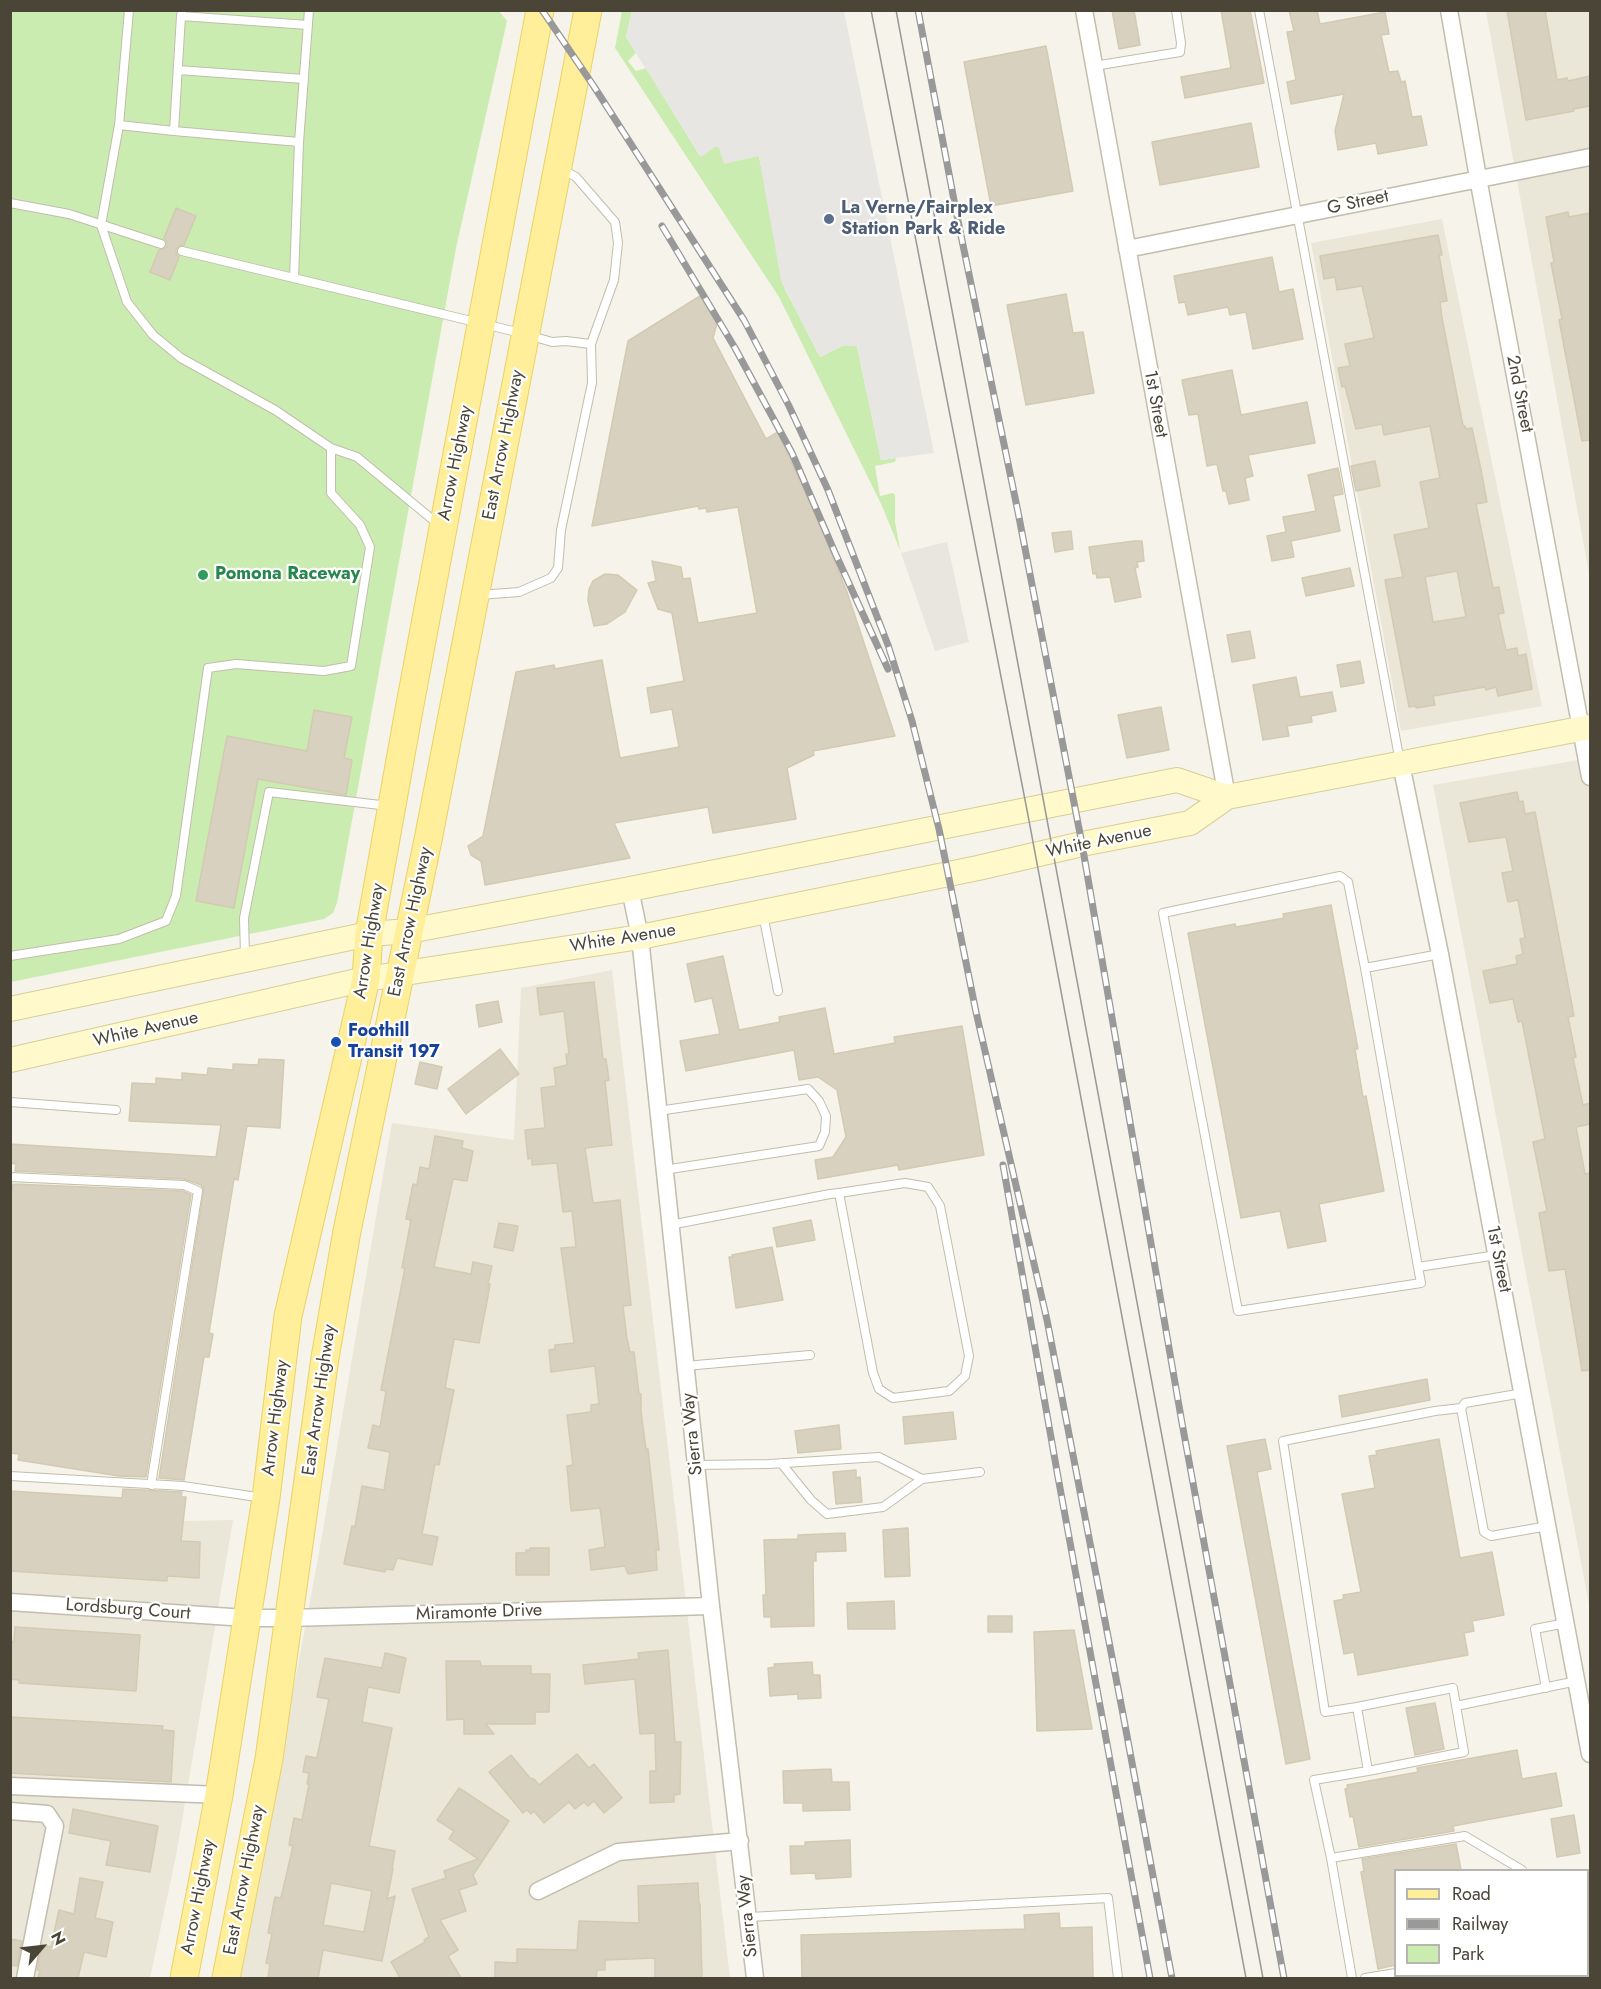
<!DOCTYPE html>
<style>
body{margin:0}
#map{position:relative;width:1601px;height:1989px;overflow:hidden;background:#f6f4ea;font-family:Jost,sans-serif}
canvas{display:block}
.frame{position:absolute;inset:0;border:12px solid #4b4538;pointer-events:none}
.legend{position:absolute;left:1394px;top:1869px;width:195px;height:108px;box-sizing:border-box;background:#fff;border:2px solid #b7b5af;margin:0;padding:8px 10px;list-style:none;font-size:18px;color:#4b4538}
.legend li{display:flex;align-items:center;gap:12px;height:30px}
.legend b{width:30px;border:2px solid #b7b5af}
.north{position:absolute;left:12px;top:1917px;width:60px;height:60px;-webkit-text-stroke:4px #fff;paint-order:stroke;rotate:62deg;font-size:16px;font-weight:700;line-height:24px;text-align:center;color:#4b4538}
.north::after{content:'';display:block;margin:auto;width:21px;height:27px;background:#4b4538;clip-path:polygon(50% 0,100% 100%,50% 72%,0 100%)}
</style>
<div id="map">
<canvas width="1601" height="1989"></canvas>
<div class="frame"></div>
<ul class="legend">
<li><b style="height:8px;background:#ffee9a"></b>Road</li>
<li><b style="height:8px;background:#999"></b>Railway</li>
<li><b style="height:16px;background:#cbecb1"></b>Park</li>
</ul>
<div class="north">N</div>
</div>
<script>
const g = document.querySelector('canvas').getContext('2d');
g.lineJoin = 'round';
function fillPath(path, color) {
  g.fillStyle = color;
  g.fill(path, 'evenodd');
}
function poly(rows) {
  const path = new Path2D();
  for (const r of rows) {
    path.moveTo(r[0], r[1]);
    for (let i = 2; i < r.length; i += 2) path.lineTo(r[i], r[i + 1]);
  }
  return path;
}
function trace(path, color, width, dash) {
  g.strokeStyle = color;
  g.lineWidth = width;
  g.lineCap = dash ? 'butt' : 'round';
  g.setLineDash(dash || []);
  g.stroke(path);
}
function drawText(font, color, halo, rows, align = 'center') {
  g.font = font + ' Jost,sans-serif';
  g.lineWidth = 4.5;
  g.setLineDash([]);
  g.textBaseline = 'middle';
  g.strokeStyle = halo;
  g.fillStyle = color;
  for (const [text, x, y, turn = 0] of rows) {
    g.save();
    g.translate(x, y);
    g.rotate((+turn || 0) * Math.PI / 180);
    g.textAlign = isNaN(turn) ? turn : align;
    if (halo) g.strokeText(text, 0, 0);
    g.fillText(text, 0, 0);
    g.restore();
  }
}
fillPath(poly([
 [1486,11,1590,11,1590,579],
 [1442,219,1542,706,1401,731,1311,243],
 [1590,758,1590,1610,1433,785],
 [612,970,730,1978,239,1978,319,1553,392,1123,514,1140,521,988],
 [10,1511,183,1521,233,1520,176,1856,150,1978,11,1978]
]), '#eae6d8');
fillPath(poly([
 [947,542,969,642,935,651,901,553]
]), '#e9e5df');
fillPath(poly([
 [11,11,499,11,507,21,456,248,337,903,333,913,324,919,11,982],
 [622,11,632,11,626,37,636,53,628,61,636,71,646,68,700,156,716,146,759,156,783,285,820,357,842,346,857,346,881,460,896,458,895,462,875,466,880,496,893,493,895,495,895,521,900,550,882,506,779,297,615,48]
]), '#cbecb1');
fillPath(poly([
 [632,10,844,11,934,453,881,460,857,346,842,346,820,357,781,280,759,156,724,164,719,148,716,146,701,157,626,37]
]), '#e7e6e2');
const building = poly([
 [1112,10,1134,10,1140,45,1119,49,1112,10],
 [1221,10,1250,10,1264,83,1185,98,1181,77,1231,68,1221,10],
 [1289,10,1317,10,1320,24,1385,12,1389,34,1381,35,1389,72,1398,71,1401,82,1405,81,1412,117,1421,116,1427,145,1378,154,1376,143,1338,150,1335,131,1344,94,1291,104,1287,82,1296,80,1287,32,1294,31,1289,10],
 [1507,10,1545,10,1557,80,1567,78,1568,81,1590,76,1590,106,1573,109,1574,111,1526,120,1507,10],
 [1046,46,1073,191,991,206,964,62,1046,46],
 [1251,123,1259,167,1160,185,1152,142,1251,123],
 [176,208,196,216,184,245,180,245,176,249,176,253,179,257,170,280,150,272,159,250,163,250,167,247,167,242,164,238,176,208],
 [1568,212,1569,217,1590,213,1590,440,1582,441,1559,320,1562,319,1551,263,1554,262,1546,217,1568,212],
 [1438,235,1442,255,1439,255,1447,301,1440,302,1442,318,1463,426,1465,426,1466,429,1472,428,1481,470,1487,502,1476,504,1493,588,1499,587,1500,594,1504,613,1498,614,1506,650,1517,648,1518,656,1526,654,1532,689,1498,696,1496,687,1486,690,1485,687,1433,696,1435,705,1416,708,1416,706,1409,707,1385,580,1403,577,1394,535,1429,528,1420,482,1440,478,1430,426,1384,435,1382,424,1356,429,1345,386,1342,387,1338,368,1350,366,1345,344,1374,338,1362,286,1337,290,1335,277,1324,279,1320,256,1438,235],
 [1457,571,1466,617,1433,622,1425,577,1457,571],
 [1272,257,1279,292,1293,289,1303,339,1253,349,1246,312,1230,315,1228,307,1188,315,1185,302,1179,303,1174,276,1272,257],
 [1066,294,1073,333,1083,332,1094,393,1026,405,1007,305,1066,294],
 [700,296,717,323,713,338,766,439,778,432,821,528,847,592,895,736,813,751,814,755,787,768,796,819,713,833,708,807,614,823,630,858,485,885,481,861,471,855,468,846,483,836,516,672,554,665,555,669,602,660,620,758,679,747,672,709,651,713,647,688,684,681,672,613,658,609,648,583,656,581,652,561,681,567,683,579,690,578,698,623,757,613,738,507,707,512,706,508,699,509,698,506,592,526,628,341,700,296],
 [1232,370,1241,415,1307,402,1315,443,1248,455,1253,476,1245,478,1249,500,1229,504,1226,491,1223,491,1217,464,1207,466,1198,414,1189,415,1182,380,1232,370],
 [1375,461,1380,486,1356,491,1351,466,1375,461],
 [1338,468,1343,494,1333,496,1340,531,1291,541,1294,557,1272,561,1267,536,1286,532,1283,517,1316,511,1308,475,1338,468],
 [1071,531,1073,549,1055,552,1052,533,1071,531],
 [1134,541,1142,541,1144,561,1137,562,1138,567,1135,568,1141,597,1115,602,1110,577,1097,578,1096,573,1093,574,1089,547,1134,541],
 [1350,568,1354,586,1306,596,1302,578,1350,568],
 [605,574,618,575,637,590,625,612,607,624,594,626,588,600,589,589,593,581,605,574],
 [1250,631,1255,658,1232,662,1227,635,1250,631],
 [1360,661,1364,683,1341,687,1337,665,1360,661],
 [1296,677,1300,697,1332,692,1336,711,1311,716,1312,722,1287,726,1289,736,1263,740,1253,685,1296,677],
 [1161,707,1169,750,1127,758,1118,715,1161,707],
 [314,710,352,717,344,758,352,760,346,795,258,779,234,908,196,901,227,736,307,751,314,710],
 [1517,792,1519,802,1523,801,1525,814,1535,812,1574,1016,1568,1017,1576,1057,1573,1058,1583,1105,1590,1103,1590,1124,1576,1127,1585,1174,1590,1173,1590,1370,1582,1371,1565,1269,1549,1271,1539,1213,1547,1211,1533,1142,1545,1139,1522,1021,1518,1022,1513,999,1490,1003,1483,971,1517,964,1516,956,1523,954,1520,939,1525,938,1518,900,1508,902,1502,873,1513,871,1506,837,1469,842,1460,803,1517,792],
 [1331,905,1358,1049,1355,1049,1363,1097,1366,1096,1384,1191,1319,1204,1326,1241,1288,1248,1280,1211,1241,1218,1188,933,1235,924,1236,927,1284,918,1283,914,1331,905],
 [723,956,739,1030,780,1022,779,1017,825,1008,834,1054,895,1043,894,1037,962,1026,984,1155,899,1170,898,1165,818,1179,815,1160,833,1157,846,1137,837,1090,818,1077,799,1080,794,1050,686,1071,680,1041,720,1034,712,998,695,1002,687,964,723,956],
 [594,982,603,1059,606,1059,609,1080,605,1081,612,1145,585,1148,593,1203,620,1200,631,1305,623,1306,627,1339,630,1352,634,1352,639,1394,641,1394,641,1412,646,1449,648,1449,659,1550,656,1550,657,1570,628,1574,625,1566,591,1570,589,1550,605,1547,600,1508,571,1511,567,1466,573,1465,567,1415,591,1412,591,1405,599,1404,595,1366,551,1372,549,1350,555,1349,555,1345,574,1343,561,1248,576,1247,572,1211,563,1212,557,1163,532,1165,532,1158,528,1159,525,1130,545,1128,541,1088,556,1086,554,1068,567,1065,566,1054,569,1054,564,1011,540,1015,537,988,594,982],
 [498,1001,502,1022,479,1027,476,1005,498,1001],
 [500,1049,519,1074,466,1114,448,1089,500,1049],
 [259,1059,284,1060,280,1128,247,1126,238,1180,234,1179,209,1333,213,1334,209,1357,204,1357,184,1480,159,1478,204,1189,201,1185,184,1179,15,1171,16,1164,10,1163,10,1144,216,1157,221,1125,129,1121,132,1083,156,1084,156,1078,182,1080,182,1073,207,1075,208,1068,233,1070,233,1064,258,1065,259,1059],
 [420,1062,442,1067,437,1089,415,1084,420,1062],
 [435,1136,463,1141,462,1148,473,1151,467,1181,453,1179,434,1267,471,1274,473,1262,492,1266,488,1284,490,1284,488,1296,479,1343,454,1339,445,1388,454,1390,439,1465,435,1464,422,1534,438,1537,432,1565,397,1558,393,1570,386,1569,385,1572,344,1564,352,1526,355,1527,362,1486,384,1490,390,1452,368,1448,373,1425,380,1427,386,1391,381,1390,405,1268,402,1268,411,1220,406,1219,413,1184,417,1185,420,1167,429,1169,435,1136],
 [13,1184,183,1191,191,1195,146,1477,119,1476,18,1460,19,1454,10,1453,10,1201,13,1184],
 [811,1220,815,1240,777,1247,773,1228,811,1220],
 [499,1223,518,1226,513,1251,494,1247,499,1223],
 [772,1247,783,1300,736,1308,729,1257,733,1257,732,1255,772,1247],
 [1427,1379,1430,1400,1342,1417,1339,1396,1427,1379],
 [953,1412,956,1439,905,1444,903,1417,953,1412],
 [839,1425,841,1449,798,1453,795,1431,839,1425],
 [1265,1439,1271,1469,1257,1472,1310,1759,1286,1764,1227,1446,1265,1439],
 [1439,1439,1460,1558,1492,1552,1504,1615,1472,1621,1474,1631,1464,1633,1468,1655,1358,1675,1354,1652,1344,1654,1334,1601,1344,1599,1343,1595,1361,1592,1342,1494,1375,1488,1369,1456,1377,1455,1376,1451,1439,1439],
 [856,1470,856,1478,860,1477,862,1502,836,1504,833,1472,856,1470],
 [123,1489,182,1492,181,1497,186,1497,181,1541,200,1542,199,1578,167,1576,167,1581,10,1571,10,1491,122,1498,123,1489],
 [908,1528,910,1576,885,1577,883,1530,908,1528],
 [845,1533,846,1551,816,1552,816,1561,813,1561,814,1626,771,1627,771,1617,764,1617,763,1595,766,1595,764,1540,798,1539,798,1535,845,1533],
 [530,1548,549,1548,549,1575,516,1575,516,1553,526,1553,526,1550,530,1550,530,1548],
 [894,1601,895,1629,848,1629,847,1603,894,1601],
 [988,1616,1012,1616,1012,1632,988,1632,988,1616],
 [15,1627,140,1635,136,1691,19,1683,19,1680,10,1679,10,1641,14,1642,15,1627],
 [1074,1630,1092,1729,1037,1731,1034,1632,1074,1630],
 [668,1650,675,1742,681,1742,680,1794,674,1795,674,1802,650,1803,650,1771,656,1771,655,1733,640,1734,635,1679,585,1684,583,1665,639,1659,638,1653,668,1650],
 [385,1653,406,1658,399,1693,368,1687,362,1722,392,1728,369,1846,395,1851,392,1869,393,1869,387,1899,395,1896,382,1961,323,1950,318,1978,268,1978,270,1964,266,1963,272,1934,268,1933,275,1897,281,1898,293,1846,289,1845,294,1818,302,1820,309,1784,307,1784,309,1773,303,1772,306,1756,317,1758,329,1699,317,1697,325,1658,382,1668,385,1653],
 [331,1883,372,1891,364,1932,323,1925,331,1883],
 [446,1661,480,1661,481,1666,531,1666,531,1674,550,1674,549,1712,535,1712,535,1724,486,1724,494,1734,464,1734,464,1719,447,1720,446,1661],
 [812,1662,813,1675,820,1675,821,1698,798,1699,798,1694,770,1696,768,1668,775,1667,774,1664,812,1662],
 [1435,1703,1444,1749,1415,1755,1406,1708,1435,1703],
 [10,1717,163,1726,162,1730,174,1731,171,1782,10,1773,10,1717],
 [1517,1750,1522,1779,1556,1773,1562,1806,1453,1826,1454,1831,1359,1847,1353,1816,1350,1817,1345,1789,1348,1788,1347,1785,1418,1772,1417,1768,1517,1750],
 [577,1754,589,1768,594,1764,622,1798,604,1813,594,1801,588,1806,584,1802,575,1809,569,1802,544,1823,534,1811,531,1814,527,1810,523,1813,489,1772,511,1755,530,1778,534,1779,539,1785,577,1754],
 [831,1769,832,1782,849,1782,850,1810,803,1811,803,1803,784,1803,783,1771,831,1769],
 [459,1788,509,1821,473,1875,477,1884,459,1890,466,1911,440,1920,458,1950,448,1956,461,1978,400,1978,391,1962,425,1942,424,1940,429,1937,412,1889,446,1878,444,1871,478,1859,449,1839,454,1831,437,1820,459,1788],
 [73,1809,158,1826,150,1872,106,1865,111,1841,69,1833,73,1809],
 [1574,1815,1580,1853,1557,1857,1551,1819,1574,1815],
 [850,1840,851,1877,816,1879,815,1873,791,1874,790,1846,805,1846,805,1842,850,1840],
 [1456,1844,1461,1870,1395,1870,1395,1965,1378,1969,1361,1872,1364,1871,1362,1859,1456,1844],
 [80,1878,103,1882,95,1918,113,1922,106,1957,84,1952,78,1978,38,1978,40,1970,37,1970,42,1945,51,1947,59,1910,74,1914,80,1878],
 [698,1883,699,1904,700,1904,702,1978,655,1978,655,1958,605,1960,605,1970,597,1970,596,1978,495,1978,495,1962,517,1963,517,1949,577,1950,579,1921,639,1923,638,1886,698,1883],
 [1059,1913,1060,1928,1092,1927,1093,1978,802,1978,801,1935,1025,1929,1024,1915,1059,1913],
 [10,1939,22,1941,17,1966,10,1965,10,1939]
]);
fillPath(building, '#d8d1bf');
trace(building, '#d3cab2', 1.5);
const lane = poly([
 [1259,10,1400,762],
 [182,11,181,16,308,25],
 [181,16,174,131,299,142,309,10],
 [1094,66,1180,52,1181,43,1176,10],
 [178,70,304,79],
 [119,125,174,131],
 [10,203,69,214,161,244],
 [182,251,525,334,552,342,566,341,591,344],
 [294,278,299,142],
 [331,448,357,457,439,525],
 [479,595,519,592,551,578,558,568,561,530,592,383,591,344,614,280,618,243,615,222,576,177,560,168],
 [763,914,778,991],
 [1440,954,1365,968,1418,1267,1497,1255],
 [10,956,119,939,166,921,176,896,208,668,236,664,324,671,351,666,370,547,360,525,331,493,331,448,275,410,181,358,153,335,127,302,101,225,119,125,129,10],
 [245,956,244,918,269,792,389,806],
 [1365,968,1348,882,1340,876,1163,913,1238,1311,1421,1283,1418,1267],
 [10,1102,116,1110],
 [658,1111,808,1089,819,1101,826,1116,825,1132,819,1146,664,1170],
 [10,1177,184,1185,198,1191,151,1485],
 [670,1225,830,1194,839,1193,905,1183,928,1187,940,1206,969,1356,965,1376,949,1391,893,1398,879,1389,873,1373,839,1193],
 [685,1366,810,1355],
 [1523,1393,1465,1403,1461,1408,1484,1532,1491,1536,1548,1526],
 [781,1463,811,1500,827,1514,883,1507,922,1479],
 [696,1465,769,1464,879,1457,922,1479,980,1472],
 [10,1476,183,1486,264,1498],
 [1546,1688,1535,1629,1566,1623],
 [1456,1706,1577,1681],
 [1357,1707,1325,1712,1283,1441,1435,1411,1461,1408],
 [1331,1858,1314,1780,1368,1771,1464,1752,1453,1688,1357,1707,1368,1771],
 [749,1917,1108,1898,1118,1978],
 [1588,1938,1590,1937],
 [1352,1978,1331,1858,1465,1836,1522,1870],
 [1365,1978,1396,1973]
]);
const street = poly([
 [1084,10,1227,797],
 [1449,10,1478,178,1590,777],
 [1127,249,1590,157],
 [1401,764,1440,954,1590,1754],
 [630,889,640,937,711,1606,755,1978],
 [10,1602,246,1618,289,1618,711,1606],
 [10,1786,219,1795],
 [10,1811,47,1814,55,1826,25,1978],
 [538,1891,618,1852,740,1841]
]);
const secondary = poly([
 [10,1009,369,934,409,931,630,889,1177,780,1227,797],
 [10,1060,366,979,640,937,978,868,1082,844,1190,823,1227,797,1590,727]
]);
const primary = poly([
 [184,1978,219,1795,266,1498,288,1316,366,979,369,934,409,710,540,10],
 [226,1978,269,1759,325,1358,347,1231,429,835,588,10]
]);
trace(lane, '#c2bdac', 10);
trace(street, '#c2bdac', 19);
trace(secondary, '#d8ce98', 26);
trace(primary, '#ead264', 29);
trace(lane, '#fff', 8);
trace(street, '#fff', 16);
trace(secondary, '#fff9cb', 24);
trace(primary, '#ffee9a', 27);
trace(poly([
 [871,10,1027,810,1246,1978],
 [896,10,1263,1978]
]), '#999', 1.5);
const rail = poly([
 [542,10,593,85,744,320,789,406,828,490,888,645,912,721,939,829,976,1012,1047,1320,1122,1709,1172,1978],
 [918,10,957,216,1018,512,1082,844,1182,1423,1284,1978],
 [662,226,735,348,792,453,836,555,888,669],
 [1003,1165,1058,1477,1150,1978]
]);
trace(rail, '#999', 7);
trace(rail, '#fff', 4.5, [14]);
for (const [x, y, r, color] of [
 [829,219,6,"#5c6f8a"],
 [203,575,6,"#2e9e5b"],
 [336,1042,6,"#1a4fb4"]
]) {
  const dot = new Path2D();
  dot.arc(x, y, r, 0, 2 * Math.PI);
  g.fillStyle = color;
  g.fill(dot);
  trace(dot, '#fff', 2);
}
drawText('18px', '#4b4538', '#fff', [
 ["G Street",1358,203,-12],
 ["2nd Street",1519,394,79],
 ["1st Street",1155,404,80],
 ["East Arrow Highway",504,445,-79],
 ["Arrow Highway",456,463,-79],
 ["White Avenue",1099,842,-12],
 ["East Arrow Highway",411,922,-78],
 ["White Avenue",623,939,-9],
 ["Arrow Highway",370,941,-81],
 ["White Avenue",146,1030,-13],
 ["1st Street",1498,1259,79],
 ["East Arrow Highway",320,1400,-82],
 ["Arrow Highway",276,1418,-83],
 ["Sierra Way",693,1434,-96],
 ["Lordsburg Court",128,1610,4],
 ["Miramonte Drive",479,1613,-2],
 ["East Arrow Highway",245,1880,-79],
 ["Arrow Highway",199,1897,-79],
 ["Sierra Way",748,1916,-96]
]);
drawText('bold 18px', '#4e5e75', '#fff', [
 ["La Verne/Fairplex",841,209],
 ["Station Park & Ride",841,230]
], 'left');
drawText('bold 18px', '#27864d', '#fff', [
 ["Pomona Raceway",215,575]
], 'left');
drawText('bold 18px', '#164399', '#fff', [
 ["Foothill",348,1032],
 ["Transit 197",348,1053]
], 'left');
</script>
